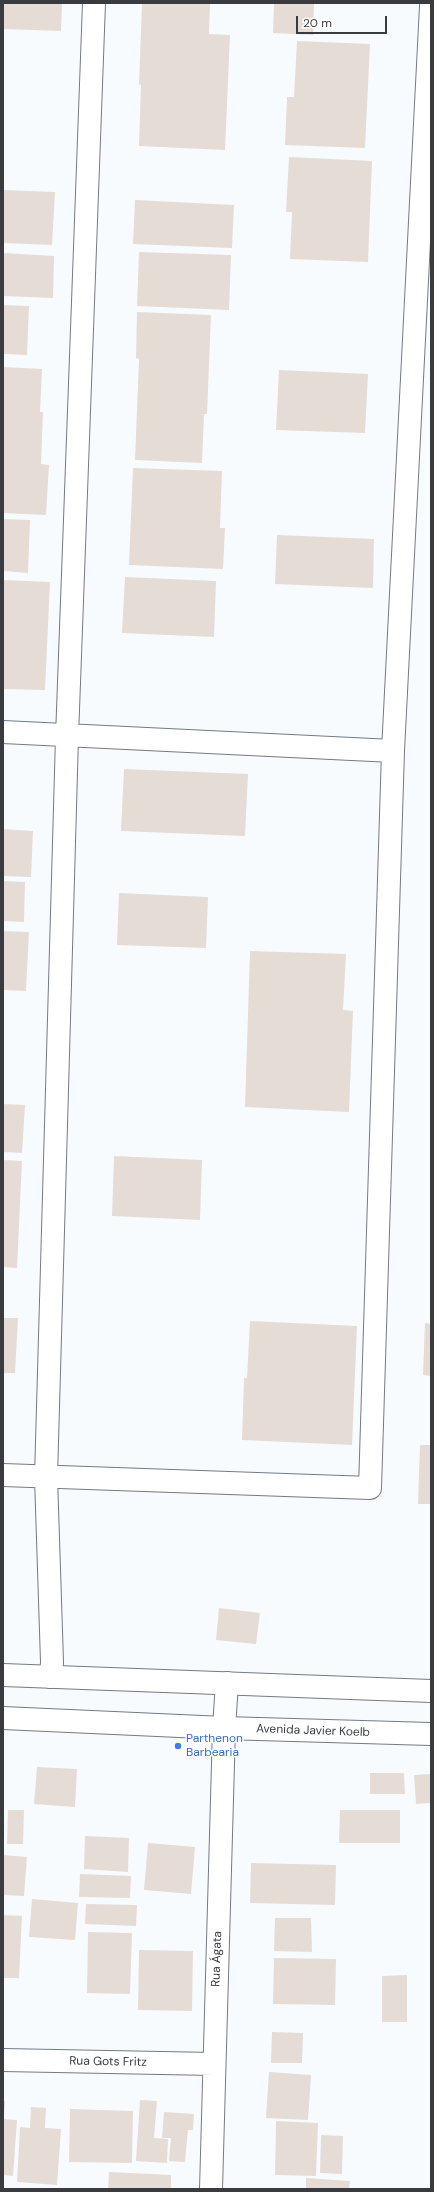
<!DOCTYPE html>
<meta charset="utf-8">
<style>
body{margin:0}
#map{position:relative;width:434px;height:2192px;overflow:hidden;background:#f8fbfe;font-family:"DM Sans",sans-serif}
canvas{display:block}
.frame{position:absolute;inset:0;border:4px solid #393b3f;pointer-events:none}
.scale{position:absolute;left:296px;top:16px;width:91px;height:18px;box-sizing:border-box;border:2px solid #393b3f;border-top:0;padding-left:5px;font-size:12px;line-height:14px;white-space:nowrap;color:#393b3f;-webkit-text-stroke:3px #fff;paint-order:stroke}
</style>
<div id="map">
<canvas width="434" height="2192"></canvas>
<div class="frame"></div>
<div class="scale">20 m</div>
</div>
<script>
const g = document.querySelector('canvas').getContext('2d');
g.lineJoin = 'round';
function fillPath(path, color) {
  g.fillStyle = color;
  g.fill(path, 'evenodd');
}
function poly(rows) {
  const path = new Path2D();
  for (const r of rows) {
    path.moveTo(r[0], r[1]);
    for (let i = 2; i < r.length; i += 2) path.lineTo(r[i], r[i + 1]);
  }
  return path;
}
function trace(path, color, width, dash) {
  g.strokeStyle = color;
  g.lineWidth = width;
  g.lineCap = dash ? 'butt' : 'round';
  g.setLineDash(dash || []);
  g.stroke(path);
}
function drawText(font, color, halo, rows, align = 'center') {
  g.font = font + ' "DM Sans",sans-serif';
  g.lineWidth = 3;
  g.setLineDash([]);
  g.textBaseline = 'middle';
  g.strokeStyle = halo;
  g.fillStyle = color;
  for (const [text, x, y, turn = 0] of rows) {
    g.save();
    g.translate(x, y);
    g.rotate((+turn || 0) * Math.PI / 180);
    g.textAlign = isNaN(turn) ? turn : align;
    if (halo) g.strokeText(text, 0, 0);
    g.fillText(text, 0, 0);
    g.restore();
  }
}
fillPath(poly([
 [3,3,62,3,61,31,3,29],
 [142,3,210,3,209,34,230,35,225,150,139,146,141,84,139,85],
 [274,3,314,3,313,35,273,33],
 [297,41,370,44,365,148,285,145,287,97,294,97],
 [289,157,372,161,368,262,290,259,292,212,286,212],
 [3,190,55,192,52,245,3,243],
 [135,200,234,205,232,248,133,244],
 [139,252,231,255,229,310,137,306],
 [3,253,54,256,53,298,3,296],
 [3,305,29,306,27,355,3,354],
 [137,312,211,315,207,414,204,414,202,463,135,460,139,359,136,358],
 [3,367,42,369,40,412,43,412,41,464,49,465,46,515,3,513],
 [279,370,368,374,365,433,276,430],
 [133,468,222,471,220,528,225,528,223,569,129,565],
 [3,519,30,520,28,573,3,571],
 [277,535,374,539,373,588,275,584],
 [125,577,216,581,214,637,122,633],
 [3,580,50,582,45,690,3,689],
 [124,769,248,774,245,836,121,831],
 [3,829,33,831,31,877,3,876],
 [3,881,25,882,24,922,3,921],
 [119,893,208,897,206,948,117,945],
 [3,931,29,932,26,991,3,990],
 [250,951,346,954,343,1010,353,1011,349,1112,245,1107],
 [3,1104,25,1105,22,1153,3,1152],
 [114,1156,202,1160,200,1220,112,1216],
 [3,1160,22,1161,17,1268,3,1267],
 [3,1318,18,1318,15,1373,3,1373],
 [250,1321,357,1326,352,1445,242,1440,244,1378,247,1378],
 [425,1323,431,1324,431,1376,423,1375],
 [420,1445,431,1445,431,1504,418,1504],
 [219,1608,260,1613,256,1644,216,1640],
 [37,1767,77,1769,75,1807,34,1804],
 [370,1773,404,1773,405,1794,370,1794],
 [431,1774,431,1803,416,1804,414,1775],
 [8,1810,24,1810,23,1844,7,1844],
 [340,1810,400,1810,400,1843,339,1843],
 [85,1836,129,1838,128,1872,84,1869],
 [148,1843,195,1847,191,1894,144,1890],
 [3,1855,27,1857,24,1896,3,1895],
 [251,1863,336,1865,335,1905,250,1903],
 [80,1874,131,1876,130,1898,79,1897],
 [32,1899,78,1903,75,1940,29,1937],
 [86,1904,137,1905,136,1926,85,1924],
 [3,1915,22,1916,19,1978,3,1978],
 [275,1918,311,1918,312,1952,274,1951],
 [88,1932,132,1933,130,1994,87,1993],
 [139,1950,193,1951,192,2011,138,2010],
 [274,1958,336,1959,335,2005,273,2004],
 [407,1975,407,2022,382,2022,382,1976],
 [272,2032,303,2033,302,2063,271,2063],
 [269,2072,311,2075,308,2120,266,2118],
 [140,2100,157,2101,154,2138,168,2139,167,2163,136,2161],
 [3,2101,5,2101,4,2116,3,2116],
 [31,2107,46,2108,45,2128,61,2129,57,2185,17,2182,20,2127,30,2128],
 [70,2109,133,2111,132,2163,69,2162],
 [164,2112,194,2114,193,2130,188,2130,185,2162,169,2161,171,2138,162,2138],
 [3,2119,17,2120,13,2176,3,2175],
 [276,2121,318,2123,316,2176,275,2175],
 [321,2135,343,2136,342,2174,320,2173],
 [109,2172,171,2175,171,2189,108,2189],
 [306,2178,350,2181,349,2189,306,2189]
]), '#e5dcd6');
const street = poly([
 [3,732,393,751],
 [3,1475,370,1488,393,751,431,6],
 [51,1677,52,1662,46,1477,67,737,94,3],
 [3,2060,214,2064],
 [211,2189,224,1728,227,1683]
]);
const secondary = poly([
 [3,1675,431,1691],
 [3,1718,224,1728,431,1734]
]);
trace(street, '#757a82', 24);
trace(secondary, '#757a82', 24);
trace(street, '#fff', 22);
trace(secondary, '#fff', 22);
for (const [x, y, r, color] of [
 [178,1746,4,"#3f7fe0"]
]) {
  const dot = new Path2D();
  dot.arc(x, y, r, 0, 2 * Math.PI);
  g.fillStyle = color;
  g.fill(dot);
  trace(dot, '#fff', 1.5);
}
drawText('12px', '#393b3f', '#fff', [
 ["Avenida Javier Koelb",313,1731,2],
 ["Rua Ágata",217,1959,-88],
 ["Rua Gots Fritz",108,2062,1]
]);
drawText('12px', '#366cbe', '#fff', [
 ["Parthenon",186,1739],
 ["Barbearia",186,1753]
], 'left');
</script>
